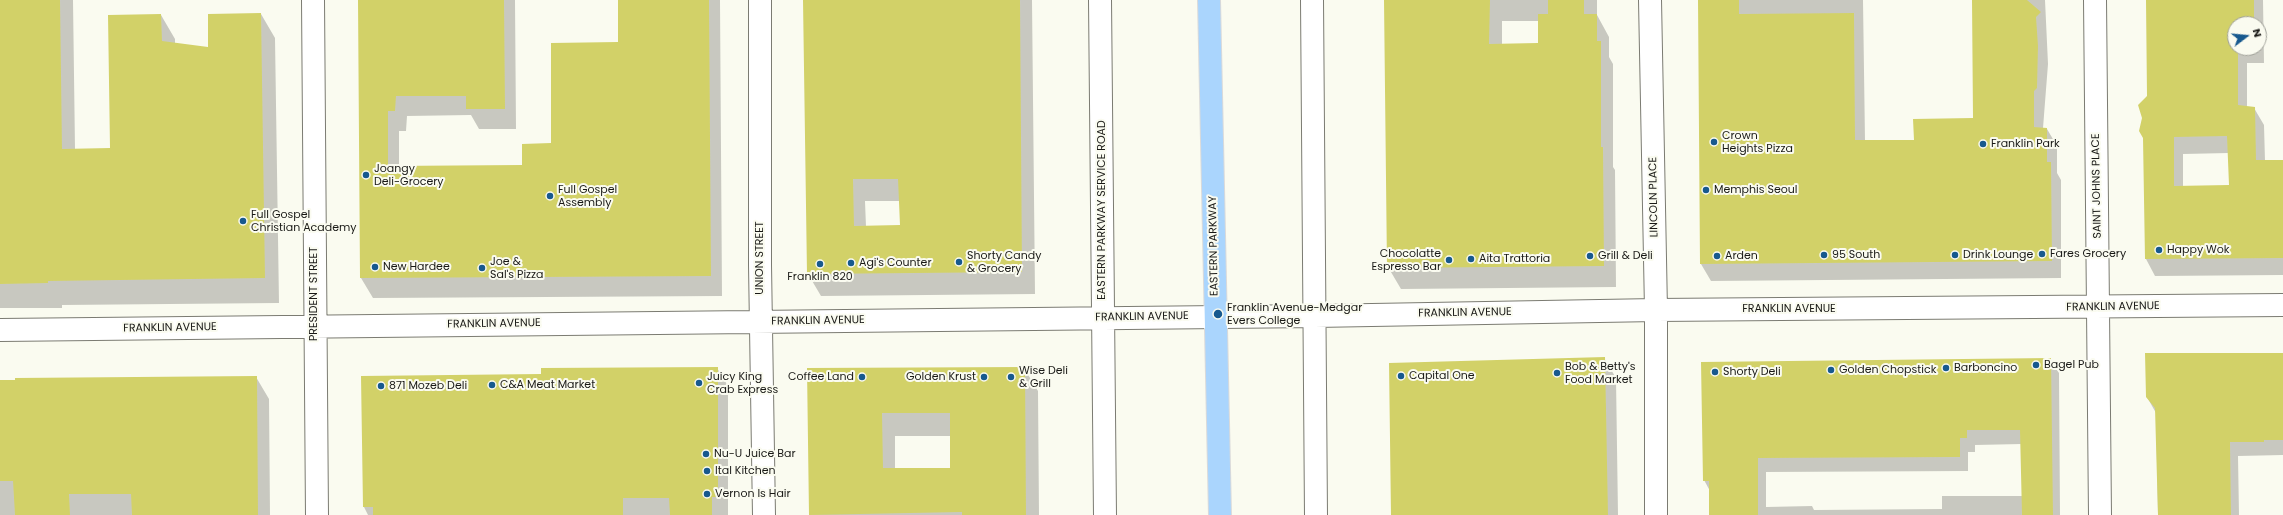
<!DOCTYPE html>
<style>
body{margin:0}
#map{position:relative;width:2283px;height:515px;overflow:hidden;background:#fafbf0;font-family:Poppins,sans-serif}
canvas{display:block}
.north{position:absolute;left:2227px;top:16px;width:40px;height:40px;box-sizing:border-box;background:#fafbf0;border:1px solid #a0a199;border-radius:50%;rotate:74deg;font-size:11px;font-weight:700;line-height:16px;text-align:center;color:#191916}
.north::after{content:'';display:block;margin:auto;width:14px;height:18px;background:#17598e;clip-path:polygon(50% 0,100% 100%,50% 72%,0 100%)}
</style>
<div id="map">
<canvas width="2283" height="515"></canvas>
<div class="north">N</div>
</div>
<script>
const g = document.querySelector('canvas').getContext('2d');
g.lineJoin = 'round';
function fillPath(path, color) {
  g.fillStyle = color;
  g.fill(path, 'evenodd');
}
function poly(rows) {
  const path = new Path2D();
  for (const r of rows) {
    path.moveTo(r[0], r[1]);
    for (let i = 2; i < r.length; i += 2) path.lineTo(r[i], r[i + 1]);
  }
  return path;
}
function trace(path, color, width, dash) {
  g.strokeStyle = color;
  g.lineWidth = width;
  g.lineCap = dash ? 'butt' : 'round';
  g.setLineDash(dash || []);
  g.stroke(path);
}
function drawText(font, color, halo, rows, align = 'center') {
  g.font = font + ' Poppins,sans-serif';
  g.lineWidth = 4;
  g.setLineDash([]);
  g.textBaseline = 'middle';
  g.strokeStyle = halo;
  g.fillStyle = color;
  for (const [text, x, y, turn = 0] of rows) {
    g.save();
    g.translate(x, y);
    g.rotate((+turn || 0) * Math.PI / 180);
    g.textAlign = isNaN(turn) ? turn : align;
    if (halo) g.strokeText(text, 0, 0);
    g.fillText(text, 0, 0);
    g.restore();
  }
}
fillPath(poly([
 [0,0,73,0,75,149,111,149,161,15,175,39,175,44,209,48,261,14,275,38,279,303,62,305,62,308,0,308],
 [359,0,515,0,516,129,479,129,471,115,407,116,406,131,399,131,399,167,523,166,552,144,619,43,619,0,720,0,722,296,373,298,361,278],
 [804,0,1032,0,1035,294,821,296,808,274],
 [865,201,900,201,901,226,866,227],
 [1386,0,1597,0,1597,15,1609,37,1609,57,1613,64,1613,167,1615,170,1616,287,1401,289,1388,267],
 [1502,21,1539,21,1539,44,1502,45],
 [1699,0,1863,0,1865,141,1915,141,1974,119,1973,0,2045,0,2048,64,2043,128,2047,129,2057,146,2057,173,2061,180,2061,278,1711,281,1701,264],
 [2147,0,2263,0,2264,63,2247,63,2247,107,2254,108,2264,125,2265,161,2283,161,2283,275,2155,276,2146,259,2144,139,2148,96],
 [2235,24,2259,24,2259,48,2235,48],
 [2229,153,2230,186,2183,187,2183,154],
 [2283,354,2283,455,2238,456,2239,515,2158,515,2156,413,2147,397],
 [1604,358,1616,378,1618,515,1392,515],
 [2050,359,2059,373,2060,515,1710,515,1710,491,1704,480,1702,363],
 [2022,444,2022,496,1942,496,1942,509,1814,510,1812,506,1766,507,1766,472,1968,471,1968,452,1975,452,1975,445],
 [717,368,728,386,728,515,368,515,364,507,542,375],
 [1024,368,1038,391,1039,515,810,515,808,369],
 [895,436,951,436,951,469,895,469],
 [256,377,269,399,270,515,0,515,0,381]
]), '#0003');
fillPath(poly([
 [0,0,60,0,62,149,110,148,108,15,161,14,162,41,208,47,208,14,261,13,265,278,48,281,48,283,0,284],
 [358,0,504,0,505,109,466,109,466,96,396,96,395,111,388,111,388,166,522,165,522,144,551,143,551,43,618,42,618,0,709,0,711,276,360,278],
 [803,0,1020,0,1022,272,807,274],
 [853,179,898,179,900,225,854,226],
 [1384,0,1490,0,1489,44,1538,43,1538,14,1548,14,1548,0,1584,0,1584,14,1597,14,1597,41,1601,41,1601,147,1603,147,1604,266,1387,268],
 [1698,0,1739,0,1739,14,1854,13,1855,140,1914,140,1913,119,1973,118,1972,0,2027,0,2041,12,2036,17,2038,46,2037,88,2034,91,2034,127,2047,128,2047,162,2051,162,2052,261,1700,264],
 [2146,0,2254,0,2254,24,2235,24,2235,48,2238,48,2238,105,2255,107,2256,160,2283,160,2283,258,2145,259,2143,138,2139,131,2142,118,2138,105,2147,96],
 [2227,136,2229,185,2174,186,2174,137],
 [2145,353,2283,353,2283,440,2264,440,2264,442,2230,442,2231,515,2158,515,2155,408,2146,397],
 [1605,357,1608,515,1391,515,1389,363],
 [2051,358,2053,515,2022,515,2020,430,1967,430,1967,438,1960,438,1960,457,1758,458,1758,515,1709,515,1709,481,1703,481,1701,362],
 [718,367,718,497,712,497,712,515,670,515,669,498,623,498,623,515,373,515,373,507,363,507,361,376,541,374,541,368],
 [1025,367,1026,515,962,515,962,512,809,515,807,368],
 [882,413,950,413,950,468,883,468],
 [257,376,258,515,132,515,131,494,69,494,70,515,15,515,13,481,0,481,0,380,15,380,15,378]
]), '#d2d168');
const minor = poly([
 [313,0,317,515],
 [760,0,760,265,764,515],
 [1100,0,1105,515],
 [1312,0,1316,515],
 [1650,0,1656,310,1656,515],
 [2095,0,2100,515],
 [0,330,1315,316,1656,310,2283,305]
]);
const major = poly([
 [1209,0,1220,515]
]);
trace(minor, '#7b7b72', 24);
trace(major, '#dadada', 24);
trace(minor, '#fff', 22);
trace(major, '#aad5fd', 22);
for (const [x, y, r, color] of [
 [1714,142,4,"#17598e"],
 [1983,144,4,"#17598e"],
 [366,175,4,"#17598e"],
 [1706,190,4,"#17598e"],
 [550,196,4,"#17598e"],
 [243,221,4,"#17598e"],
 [2159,250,4,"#17598e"],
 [2042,254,4,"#17598e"],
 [1824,255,4,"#17598e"],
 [1955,255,4,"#17598e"],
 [1590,256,4,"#17598e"],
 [1717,256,4,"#17598e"],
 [1471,259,4,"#17598e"],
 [1449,260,4,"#17598e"],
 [959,262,4,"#17598e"],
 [851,263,4,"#17598e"],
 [820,264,4,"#17598e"],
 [375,267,4,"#17598e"],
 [482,268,4,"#17598e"],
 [1218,314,5,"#17598e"],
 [2036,365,4,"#17598e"],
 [1946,368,4,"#17598e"],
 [1831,370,4,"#17598e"],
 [1715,372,4,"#17598e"],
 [1557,373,4,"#17598e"],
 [1401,376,4,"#17598e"],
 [862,377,4,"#17598e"],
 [984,377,4,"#17598e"],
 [1011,377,4,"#17598e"],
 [699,383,4,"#17598e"],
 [492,385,4,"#17598e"],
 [381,386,4,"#17598e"],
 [706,454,4,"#17598e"],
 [707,471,4,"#17598e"],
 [707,494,4,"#17598e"]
]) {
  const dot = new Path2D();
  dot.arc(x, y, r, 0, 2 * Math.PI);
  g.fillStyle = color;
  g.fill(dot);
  trace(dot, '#fafbf0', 1.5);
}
drawText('11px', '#191916', '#fafbf0', [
 ["Crown",1722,136],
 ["Heights Pizza",1722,149],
 ["Franklin Park",1991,144],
 ["Joangy",374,169],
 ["Deli-Grocery",374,182],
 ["Full Gospel",558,190],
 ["Assembly",558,203],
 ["Memphis Seoul",1714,190],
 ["Full Gospel",251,215],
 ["Christian Academy",251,228],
 ["Happy Wok",2167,250],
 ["Chocolatte",1441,254,"right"],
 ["Espresso Bar",1441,267,"right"],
 ["Fares Grocery",2050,254],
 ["95 South",1832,255],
 ["Drink Lounge",1963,255],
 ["Shorty Candy",967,256],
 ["& Grocery",967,269],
 ["Grill & Deli",1598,256],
 ["Arden",1725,256],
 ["Aita Trattoria",1479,259],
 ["Joe &",490,262],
 ["Sal's Pizza",490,275],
 ["Agi's Counter",859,263],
 ["New Hardee",383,267],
 ["Franklin 820",820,277,"center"],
 ["Franklin Avenue-Medgar",1227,308],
 ["Evers College",1227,321],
 ["Bagel Pub",2044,365],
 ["Bob & Betty's",1565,367],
 ["Food Market",1565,380],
 ["Barboncino",1954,368],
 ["Golden Chopstick",1839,370],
 ["Wise Deli",1019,371],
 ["& Grill",1019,384],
 ["Shorty Deli",1723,372],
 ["Capital One",1409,376],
 ["Juicy King",707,377],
 ["Crab Express",707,390],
 ["Coffee Land",854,377,"right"],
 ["Golden Krust",976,377,"right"],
 ["C&A Meat Market",500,385],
 ["871 Mozeb Deli",389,386],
 ["Nu-U Juice Bar",714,454],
 ["Ital Kitchen",715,471],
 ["Vernon Is Hair",715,494]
], 'left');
drawText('11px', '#191916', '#fafbf0', [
 ["SAINT JOHNS PLACE",2097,186,-91],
 ["LINCOLN PLACE",1654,197,-91],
 ["EASTERN PARKWAY SERVICE ROAD",1102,210,-90],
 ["EASTERN PARKWAY",1214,246,-91],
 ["UNION STREET",760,258,-90],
 ["PRESIDENT STREET",314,294,-90],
 ["FRANKLIN AVENUE",2113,307,-1],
 ["FRANKLIN AVENUE",1789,309],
 ["FRANKLIN AVENUE",1465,313,-1],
 ["FRANKLIN AVENUE",1142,317,-1],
 ["FRANKLIN AVENUE",818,321,-1],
 ["FRANKLIN AVENUE",494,324,-1],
 ["FRANKLIN AVENUE",170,328,-1]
]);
</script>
